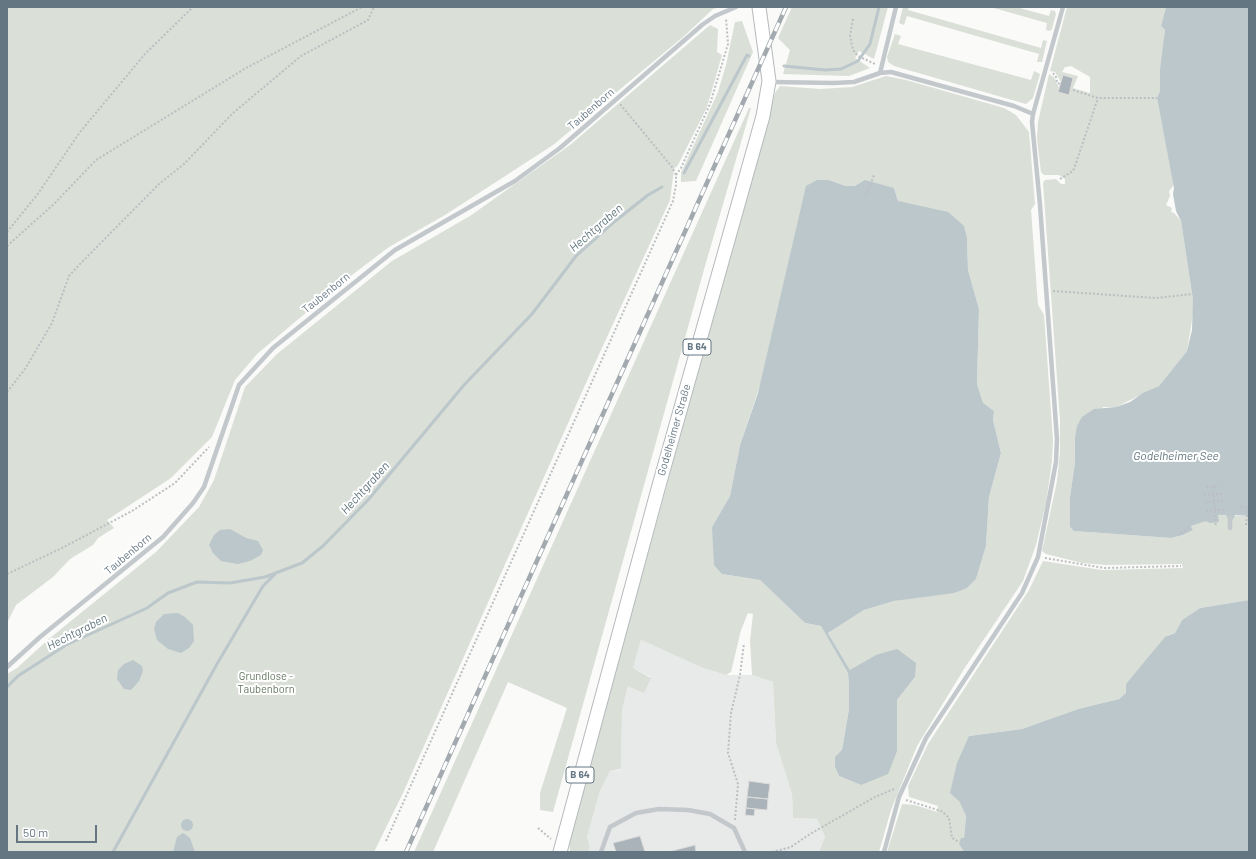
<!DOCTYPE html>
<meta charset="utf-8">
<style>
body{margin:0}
#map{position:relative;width:1256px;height:859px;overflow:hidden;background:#fafaf8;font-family:Barlow,sans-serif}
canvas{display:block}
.frame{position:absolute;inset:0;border:8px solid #657683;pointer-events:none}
.scale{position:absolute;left:16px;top:825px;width:81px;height:18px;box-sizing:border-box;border:2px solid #657683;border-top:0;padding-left:5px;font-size:12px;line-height:14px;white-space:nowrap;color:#657683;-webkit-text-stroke:3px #fff;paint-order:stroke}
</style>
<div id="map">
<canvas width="1256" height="859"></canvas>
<div class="frame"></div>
<div class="scale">50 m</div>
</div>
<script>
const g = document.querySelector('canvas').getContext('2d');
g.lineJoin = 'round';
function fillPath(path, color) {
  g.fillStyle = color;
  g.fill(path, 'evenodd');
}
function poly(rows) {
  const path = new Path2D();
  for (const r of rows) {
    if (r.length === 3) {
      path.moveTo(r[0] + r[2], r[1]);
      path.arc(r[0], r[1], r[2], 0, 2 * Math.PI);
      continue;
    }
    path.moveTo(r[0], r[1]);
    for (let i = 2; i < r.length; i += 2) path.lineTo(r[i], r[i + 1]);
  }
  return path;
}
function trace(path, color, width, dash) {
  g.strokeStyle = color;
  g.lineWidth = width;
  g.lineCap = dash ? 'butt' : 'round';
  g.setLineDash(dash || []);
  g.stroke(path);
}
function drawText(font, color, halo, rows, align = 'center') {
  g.font = font + ' Barlow,sans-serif';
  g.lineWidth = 4;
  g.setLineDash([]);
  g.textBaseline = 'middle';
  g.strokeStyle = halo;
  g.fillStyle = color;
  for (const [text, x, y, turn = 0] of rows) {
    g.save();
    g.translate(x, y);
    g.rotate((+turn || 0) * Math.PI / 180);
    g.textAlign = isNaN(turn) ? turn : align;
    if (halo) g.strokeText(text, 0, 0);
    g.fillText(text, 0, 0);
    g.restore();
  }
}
fillPath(poly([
 [641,640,703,668,726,675,752,675,773,682,776,743,792,794,793,818,817,819,825,837,819,852,588,852,590,846,587,837,600,791,610,771,621,770,622,710,628,686,651,677,633,668]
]), '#e8e9e9');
fillPath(poly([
 [7,7,720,7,713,9,683,37,553,145,445,215,389,247,340,284,257,354,235,380,212,437,171,478,107,520,114,528,98,538,93,545,70,559,53,577,16,605,7,623],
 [792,7,888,7,874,59,859,51,855,58,870,68,849,76,783,74,790,50,778,38],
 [903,7,909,7,908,10,1041,48,1043,40,1047,41,1042,62,1037,62,1039,54,907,16,904,25,899,23],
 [990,7,1016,7,1049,16,1051,10,1055,11,1056,14,1052,29,1050,31,1046,30,1047,23],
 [1067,7,1166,7,1161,26,1165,30,1160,91,1157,98,1174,185,1169,191,1170,196,1166,205,1172,208,1171,212,1174,213,1181,221,1193,300,1193,314,1187,351,1159,386,1116,407,1103,407,1075,438,1075,462,1070,497,1070,527,1075,531,1171,538,1183,535,1193,530,1191,526,1206,520,1211,523,1218,515,1249,516,1249,600,1200,608,1182,620,1175,633,1169,635,1126,693,1119,699,1078,709,1022,729,969,736,959,801,966,816,964,838,959,844,964,852,887,852,902,804,915,805,937,812,938,806,909,797,908,786,928,744,1029,590,1043,561,1102,570,1183,568,1182,564,1106,565,1082,563,1046,554,1042,551,1057,481,1060,453,1060,420,1043,183,1045,180,1056,179,1061,184,1065,184,1065,179,1059,175,1044,175,1041,172,1037,139,1038,122,1049,74,1054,77,1059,88,1058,92,1069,94,1073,78,1063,75,1061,82,1055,72,1050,71],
 [1071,66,1090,77,1090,93,1073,88,1078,76,1062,72,1065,67],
 [742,21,753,52,696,181,681,182,681,173,718,92,726,65,735,22],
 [710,25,718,29,717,52,722,55,707,107,678,165,674,169,670,200,590,374,403,793,374,852,7,852,7,674,17,668,50,638,156,552,199,507,214,480,245,387,277,354,392,261,470,216,570,145],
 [895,34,901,36,898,44,1031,80,1034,71,1040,74,1033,98,1026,104,894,66,888,62,887,57],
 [886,76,906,80,1004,108,1016,115,1029,132,1035,204,1031,210,1038,305,1044,315,1053,440,1052,461,1046,503,1036,545,1023,581,964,669,917,746,891,810,879,852,819,852,825,837,817,819,793,818,792,794,776,743,773,682,752,675,750,641,753,614,748,613,741,630,731,672,726,675,703,668,641,640,633,668,651,678,644,693,628,686,622,710,621,769,610,771,600,791,587,837,590,846,588,852,570,852,569,840,775,93,780,86,820,89,852,87],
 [829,180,846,186,894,188,898,201,906,204,967,238,968,270,979,309,977,384,983,404,994,411,993,420,1001,453,989,497,986,546,976,579,967,588,894,601,864,610,828,633,850,670,915,677,897,700,897,751,861,785,839,776,835,767,842,750,849,709,849,687,848,673,829,639,821,626,805,623,760,580,722,574,712,527,730,496,740,445],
 [749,108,751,108,705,266,553,812,540,810,540,793,567,708,508,682,433,852,414,852]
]), '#dadfd7');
fillPath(poly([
 [1166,7,1249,7,1249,516,1235,515,1232,521,1229,521,1226,515,1218,515,1219,522,1210,523,1206,521,1191,526,1193,530,1183,535,1171,538,1074,531,1070,527,1070,497,1075,462,1075,438,1077,426,1082,417,1094,409,1116,407,1130,402,1143,393,1159,386,1187,351,1192,330,1193,300,1181,221,1176,211,1173,194,1174,188,1157,98,1160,91,1160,70,1165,30,1161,26],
 [817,180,829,180,846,186,855,186,865,180,894,188,898,201,948,212,964,226,967,238,968,270,979,309,977,384,983,403,994,411,993,420,1001,453,989,497,986,546,976,579,967,588,954,593,894,601,864,610,828,633,850,670,876,655,897,649,916,663,915,677,897,700,897,751,888,774,861,785,839,776,835,767,835,757,842,750,849,709,849,687,848,673,821,626,805,623,760,580,722,574,714,565,712,527,730,496,740,445,758,393,806,186],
 [230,529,246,538,258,541,263,550,261,555,250,561,238,564,221,561,213,553,209,545,214,535,220,530],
 [1249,600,1249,852,964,852,959,844,961,838,964,838,966,816,959,801,950,793,957,763,969,736,1022,729,1078,709,1119,699,1126,693,1126,684,1165,637,1175,633,1182,620,1200,608],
 [178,613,185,617,193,625,194,641,189,648,181,653,168,649,157,640,154,629,156,622,164,614],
 [133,660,142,666,143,671,139,681,131,690,124,689,117,679,118,670,124,664],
 [187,825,6],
 [183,833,190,838,195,852,173,852,177,837]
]), '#bbc7cb');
trace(poly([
 [784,66,825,70,841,69,858,61,870,44,879,7],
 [684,173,747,55,749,56],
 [7,687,18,676,66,645,147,608,168,593,197,582,230,583,265,577,302,563,323,546,368,500,464,385,532,314,576,256,614,222,648,195,662,187],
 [113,852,217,664,263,586,277,572]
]), '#bbc7cb', 3);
const building = poly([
 [1063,75,1073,78,1069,95,1058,92,1063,75],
 [749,781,770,784,768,799,747,797,749,781],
 [747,797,768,799,767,810,746,808,747,797],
 [746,808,755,809,754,816,745,815,746,808],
 [640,836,645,852,616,852,613,843,640,836],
 [695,845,696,852,668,852,695,845]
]);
fillPath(building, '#aab3b9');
trace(building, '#dcdcda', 1);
const primary = poly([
 [560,852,658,489,763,116,769,81,759,7]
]);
trace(primary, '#b5babe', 15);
trace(poly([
 [853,19,850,36,853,50,858,56,875,64],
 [1053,73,1056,77,1057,83,1060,84],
 [1073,90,1098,98,1157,98],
 [676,175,681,168,710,104,728,44,726,18],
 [1060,179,1073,171,1076,163,1098,98],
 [866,196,874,175],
 [7,232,37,195,80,132,145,54,193,7],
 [7,246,54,204,96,160,246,68,362,7],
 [1053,291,1156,298,1192,294],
 [7,392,25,369,52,323,69,276,80,264,159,184,184,164,233,113,301,56,368,20,374,7],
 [1206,487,1219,486],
 [1213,487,1216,527],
 [1204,495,1222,494],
 [1205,502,1223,501],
 [1240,507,1248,507],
 [1206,511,1224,510],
 [1246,525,1248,507],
 [1181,533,1189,528],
 [1045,558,1104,568,1181,566],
 [7,574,62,548,132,511,175,483,209,447],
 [906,800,941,811,946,815,949,818,952,838,959,842],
 [735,820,738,784,728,753,731,713,740,675,744,643],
 [538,828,551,839],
 [386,841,673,201,676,185,676,175,672,167,620,104],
 [772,852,791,847,810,834,875,797,894,789]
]), '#bbbfc2', 2, [2, 2]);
trace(poly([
 [880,73,896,7],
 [771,82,834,83,854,82,880,73,891,72,1014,106,1033,114],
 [1230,528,1230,517],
 [7,667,40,637,163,537,193,503,204,487,239,385,273,348,395,250,515,181,560,148,702,25,715,16,736,7],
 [601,852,610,827,636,813,659,809,688,810,710,814,734,828,745,852],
 [884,852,899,797,926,738,1022,593,1038,557,1056,462,1057,439,1040,205,1032,122,1033,114,1063,7]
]), '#c3c8cc', 4.5);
trace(primary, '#fff', 13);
const rail = poly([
 [406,852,786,7]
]);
trace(rail, '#a2aab0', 4.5);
trace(rail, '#fff', 3, [9]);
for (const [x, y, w] of [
 [697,347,28],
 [580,775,28]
]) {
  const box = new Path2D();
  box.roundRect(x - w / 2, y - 8, w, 16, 3);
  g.fillStyle = '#fff';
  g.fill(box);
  trace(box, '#657683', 1);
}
drawText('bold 10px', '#657683', null, [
 ["B 64",697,347],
 ["B 64",580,775]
]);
drawText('11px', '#657683', '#fff', [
 ["Taubenborn",591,109,-41],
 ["Taubenborn",326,293,-39],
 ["Godelheimer Straße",674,430,-74],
 ["Taubenborn",128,554,-40]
]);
drawText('11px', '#687a64', '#fff', [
 ["Grundlose -",266,676],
 ["Taubenborn",266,689]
]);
drawText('italic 12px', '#60757c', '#fff', [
 ["Hechtgraben",596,228,-41],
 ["Godelheimer See",1176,456],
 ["Hechtgraben",365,488,-48],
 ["Hechtgraben",77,632,-27]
]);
</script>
